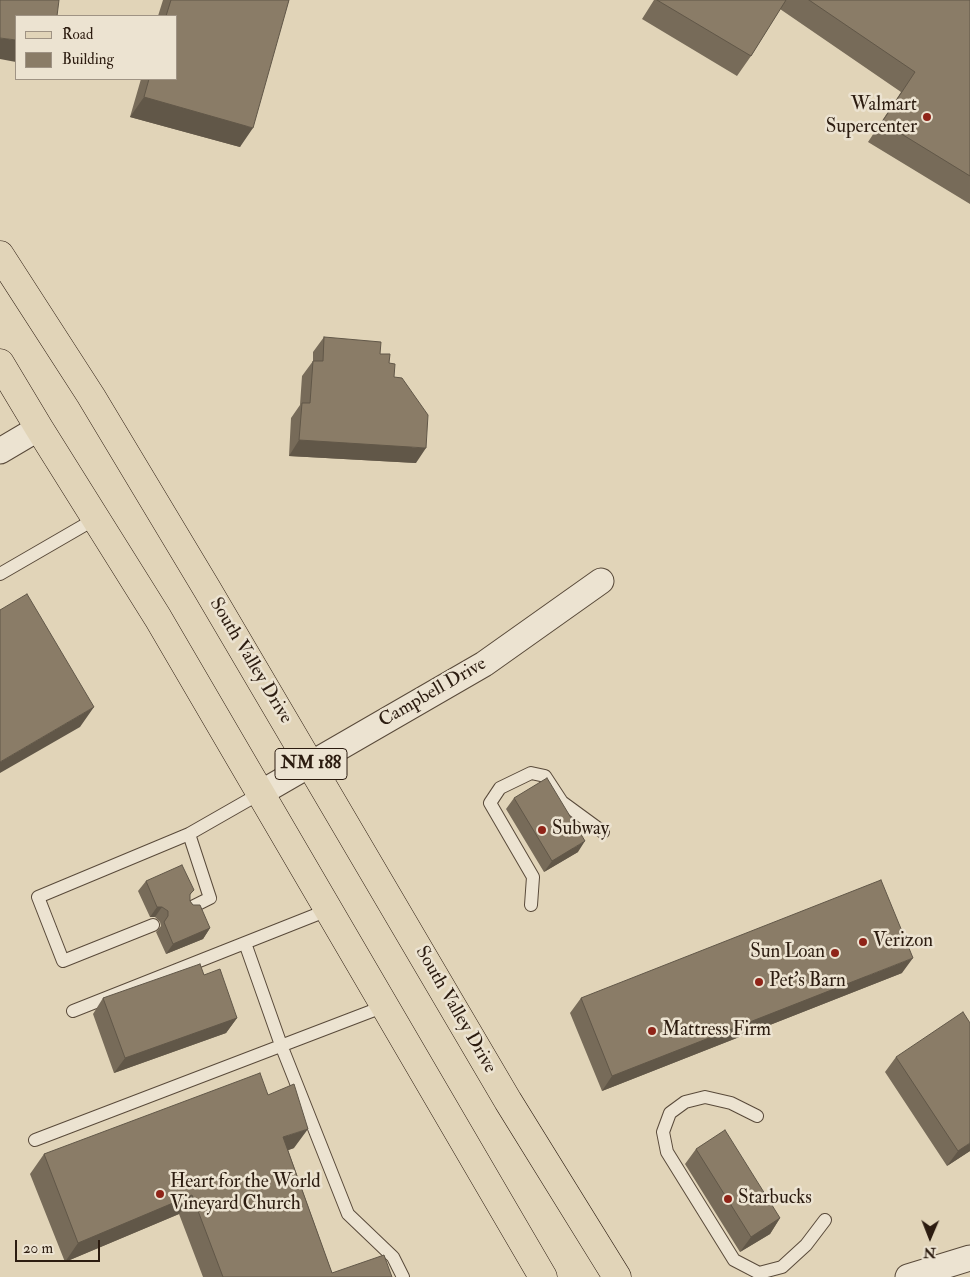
<!DOCTYPE html>
<style>
body{margin:0}
#map{position:relative;width:970px;height:1277px;overflow:hidden;background:#e1d4b8;font-family:"IM FELL Double Pica",serif}
canvas{display:block}
.legend{position:absolute;left:15px;top:15px;width:162px;height:65px;box-sizing:border-box;background:#ece3d1;border:1px solid #9f9384;margin:0;padding:6px 9px;list-style:none;font-size:15px;color:#2c1c10}
.legend li{display:flex;align-items:center;gap:10px;height:25px}
.legend b{width:25px;border:1px solid #9f9384}
.north{position:absolute;left:905px;top:1212px;width:50px;height:50px;-webkit-text-stroke:4px #ece3d1;paint-order:stroke;rotate:181deg;font-size:14px;font-weight:700;line-height:20px;text-align:center;color:#2c1c10}
.north::after{content:'';display:block;margin:auto;width:18px;height:22px;background:#2c1c10;clip-path:polygon(50% 0,100% 100%,50% 72%,0 100%)}
.scale{position:absolute;left:15px;top:1240px;width:85px;height:22px;box-sizing:border-box;border:2px solid #2c1c10;border-top:0;padding-left:6px;font-size:15px;line-height:18px;white-space:nowrap;color:#2c1c10;-webkit-text-stroke:4px #ece3d1;paint-order:stroke}
</style>
<div id="map">
<canvas width="970" height="1277"></canvas>
<ul class="legend">
<li><b style="height:6px;background:#e1d4b8"></b>Road</li>
<li><b style="height:14px;background:#8a7c67"></b>Building</li>
</ul>
<div class="north">N</div>
<div class="scale">20 m</div>
</div>
<script>
const g = document.querySelector('canvas').getContext('2d');
g.lineJoin = 'round';
function poly(rows) {
  const path = new Path2D();
  for (const r of rows) {
    path.moveTo(r[0], r[1]);
    for (let i = 2; i < r.length; i += 2) path.lineTo(r[i], r[i + 1]);
  }
  return path;
}
function trace(path, color, width, dash) {
  g.strokeStyle = color;
  g.lineWidth = width;
  g.lineCap = dash ? 'butt' : 'round';
  g.setLineDash(dash || []);
  g.stroke(path);
}
function fillPath(path, color) {
  g.fillStyle = color;
  g.fill(path, 'evenodd');
}
function drawText(font, color, halo, rows, align = 'center') {
  g.font = font + ' "IM FELL Double Pica",serif';
  g.lineWidth = 5;
  g.setLineDash([]);
  g.textBaseline = 'middle';
  g.strokeStyle = halo;
  g.fillStyle = color;
  for (const [text, x, y, turn = 0] of rows) {
    g.save();
    g.translate(x, y);
    g.rotate((+turn || 0) * Math.PI / 180);
    g.textAlign = isNaN(turn) ? turn : align;
    if (halo) g.strokeText(text, 0, 0);
    g.fillText(text, 0, 0);
    g.restore();
  }
}
const service = poly([
 [0,574,95,519],
 [189,834,210,898,190,908],
 [531,905,533,877,490,803,500,788,531,773,545,776,562,802,603,832],
 [153,925,63,961,38,897,189,834,259,794],
 [245,943,281,1045,348,1214,393,1257,403,1277],
 [73,1011,328,910],
 [757,1116,731,1103,705,1097,685,1102,670,1113,663,1132,667,1152,734,1260,759,1273,782,1267,806,1245,825,1220],
 [35,1140,385,1006]
]);
const minor = poly([
 [0,451,39,428],
 [259,794,484,664,601,581],
 [908,1277,970,1258]
]);
const primary = poly([
 [0,255,91,396,207,589,508,1101,617,1277],
 [0,363,39,428,158,618,543,1277]
]);
trace(service, '#594a3a', 14);
trace(minor, '#594a3a', 27);
trace(primary, '#2c1c10', 29);
trace(service, '#ece3d1', 12);
trace(minor, '#ece3d1', 25);
trace(primary, '#e1d4b8', 28);
fillPath(poly([
 [163,0,289,0,240,147,130,117,141,79,176,79,176,16,158,16],
 [654,0,970,0,970,204,868,142,901,92,780,9,751,56,737,76,642,19],
 [324,337,380,354,389,363,394,377,416,463,289,456,291,418,300,405,302,376,313,361,313,352],
 [514,798,578,852,544,872,506,809],
 [146,881,194,890,190,895,190,901,210,928,203,939,166,954,156,932,161,926,160,922,155,917,150,917,138,891],
 [902,973,602,1091,570,1013,581,998],
 [204,975,237,1018,226,1033,114,1073,93,1014,103,998],
 [896,1057,970,1151,947,1166,885,1072],
 [268,1095,294,1148,288,1150,332,1273,392,1277,203,1277,179,1214,65,1262,30,1174,44,1154],
 [696,1149,780,1218,770,1234,740,1252,685,1164]
]), '#776b59');
fillPath(poly([
 [0,38,16,40,16,62,0,59],
 [144,97,253,128,240,147,130,117],
 [299,440,426,448,416,463,289,456],
 [94,707,80,727,0,773,0,762],
 [585,841,578,852,544,872,552,861],
 [157,907,162,907,155,917,150,917],
 [210,928,203,939,166,954,173,944],
 [913,958,902,973,602,1091,612,1076],
 [237,1018,226,1033,114,1073,125,1058],
 [308,1129,294,1148,270,1157,283,1137],
 [970,1143,970,1151,947,1166,958,1151],
 [192,1195,179,1214,65,1262,78,1243],
 [780,1218,770,1234,740,1252,751,1237]
]), '#615748');
const building = poly([
 [0,0,59,0,57,16,16,16,16,40,0,38,0,0],
 [171,0,289,0,253,128,144,97,149,79,176,79,176,16,166,16,171,0],
 [657,0,786,0,751,56,657,0],
 [809,0,970,0,970,176,882,122,915,72,809,0],
 [324,337,381,342,380,354,390,354,389,363,395,364,394,377,402,378,428,415,426,448,299,440,302,403,310,403,313,361,323,361,324,337],
 [27,594,94,707,0,762,0,610,27,594],
 [547,778,585,841,552,861,514,798,547,778],
 [182,865,194,890,190,894,190,901,193,905,200,905,210,928,173,944,164,922,168,916,168,911,162,907,157,907,146,881,182,865],
 [881,880,913,958,612,1076,581,998,881,880],
 [200,964,204,975,220,969,237,1018,125,1058,103,998,200,964],
 [963,1012,970,1023,970,1143,958,1151,896,1057,963,1012],
 [260,1073,268,1095,294,1084,308,1129,283,1137,332,1273,384,1255,392,1277,223,1277,192,1195,78,1243,44,1154,260,1073],
 [725,1130,780,1218,751,1237,696,1149,725,1130]
]);
fillPath(building, '#8a7c67');
trace(building, '#615748', 1);
for (const [x, y, r, color] of [
 [927,117,5,"#8f2418"],
 [542,830,5,"#8f2418"],
 [863,942,5,"#8f2418"],
 [835,953,5,"#8f2418"],
 [759,982,5,"#8f2418"],
 [652,1031,5,"#8f2418"],
 [160,1194,5,"#8f2418"],
 [728,1199,5,"#8f2418"]
]) {
  const dot = new Path2D();
  dot.arc(x, y, r, 0, 2 * Math.PI);
  g.fillStyle = color;
  g.fill(dot);
  trace(dot, '#ece3d1', 2);
}
for (const [x, y, w] of [
 [311,764,72]
]) {
  const box = new Path2D();
  box.roundRect(x - w / 2, y - 15.5, w, 31, 4);
  g.fillStyle = '#ece3d1';
  g.fill(box);
  trace(box, '#2c1c10', 1);
}
drawText('bold 18px', '#2c1c10', null, [
 ["NM 188",311,764]
]);
drawText('19px', '#2c1c10', '#ece3d1', [
 ["Walmart",917,106,"right"],
 ["Supercenter",917,128,"right"],
 ["Subway",552,830],
 ["Verizon",873,942],
 ["Sun Loan",825,953,"right"],
 ["Pet's Barn",769,982],
 ["Mattress Firm",662,1031],
 ["Heart for the World",170,1183],
 ["Vineyard Church",170,1205],
 ["Starbucks",738,1199]
], 'left');
drawText('19px', '#2c1c10', '#ece3d1', [
 ["South Valley Drive",250,661,59],
 ["Campbell Drive",433,693,-30],
 ["South Valley Drive",455,1010,60]
]);
</script>
